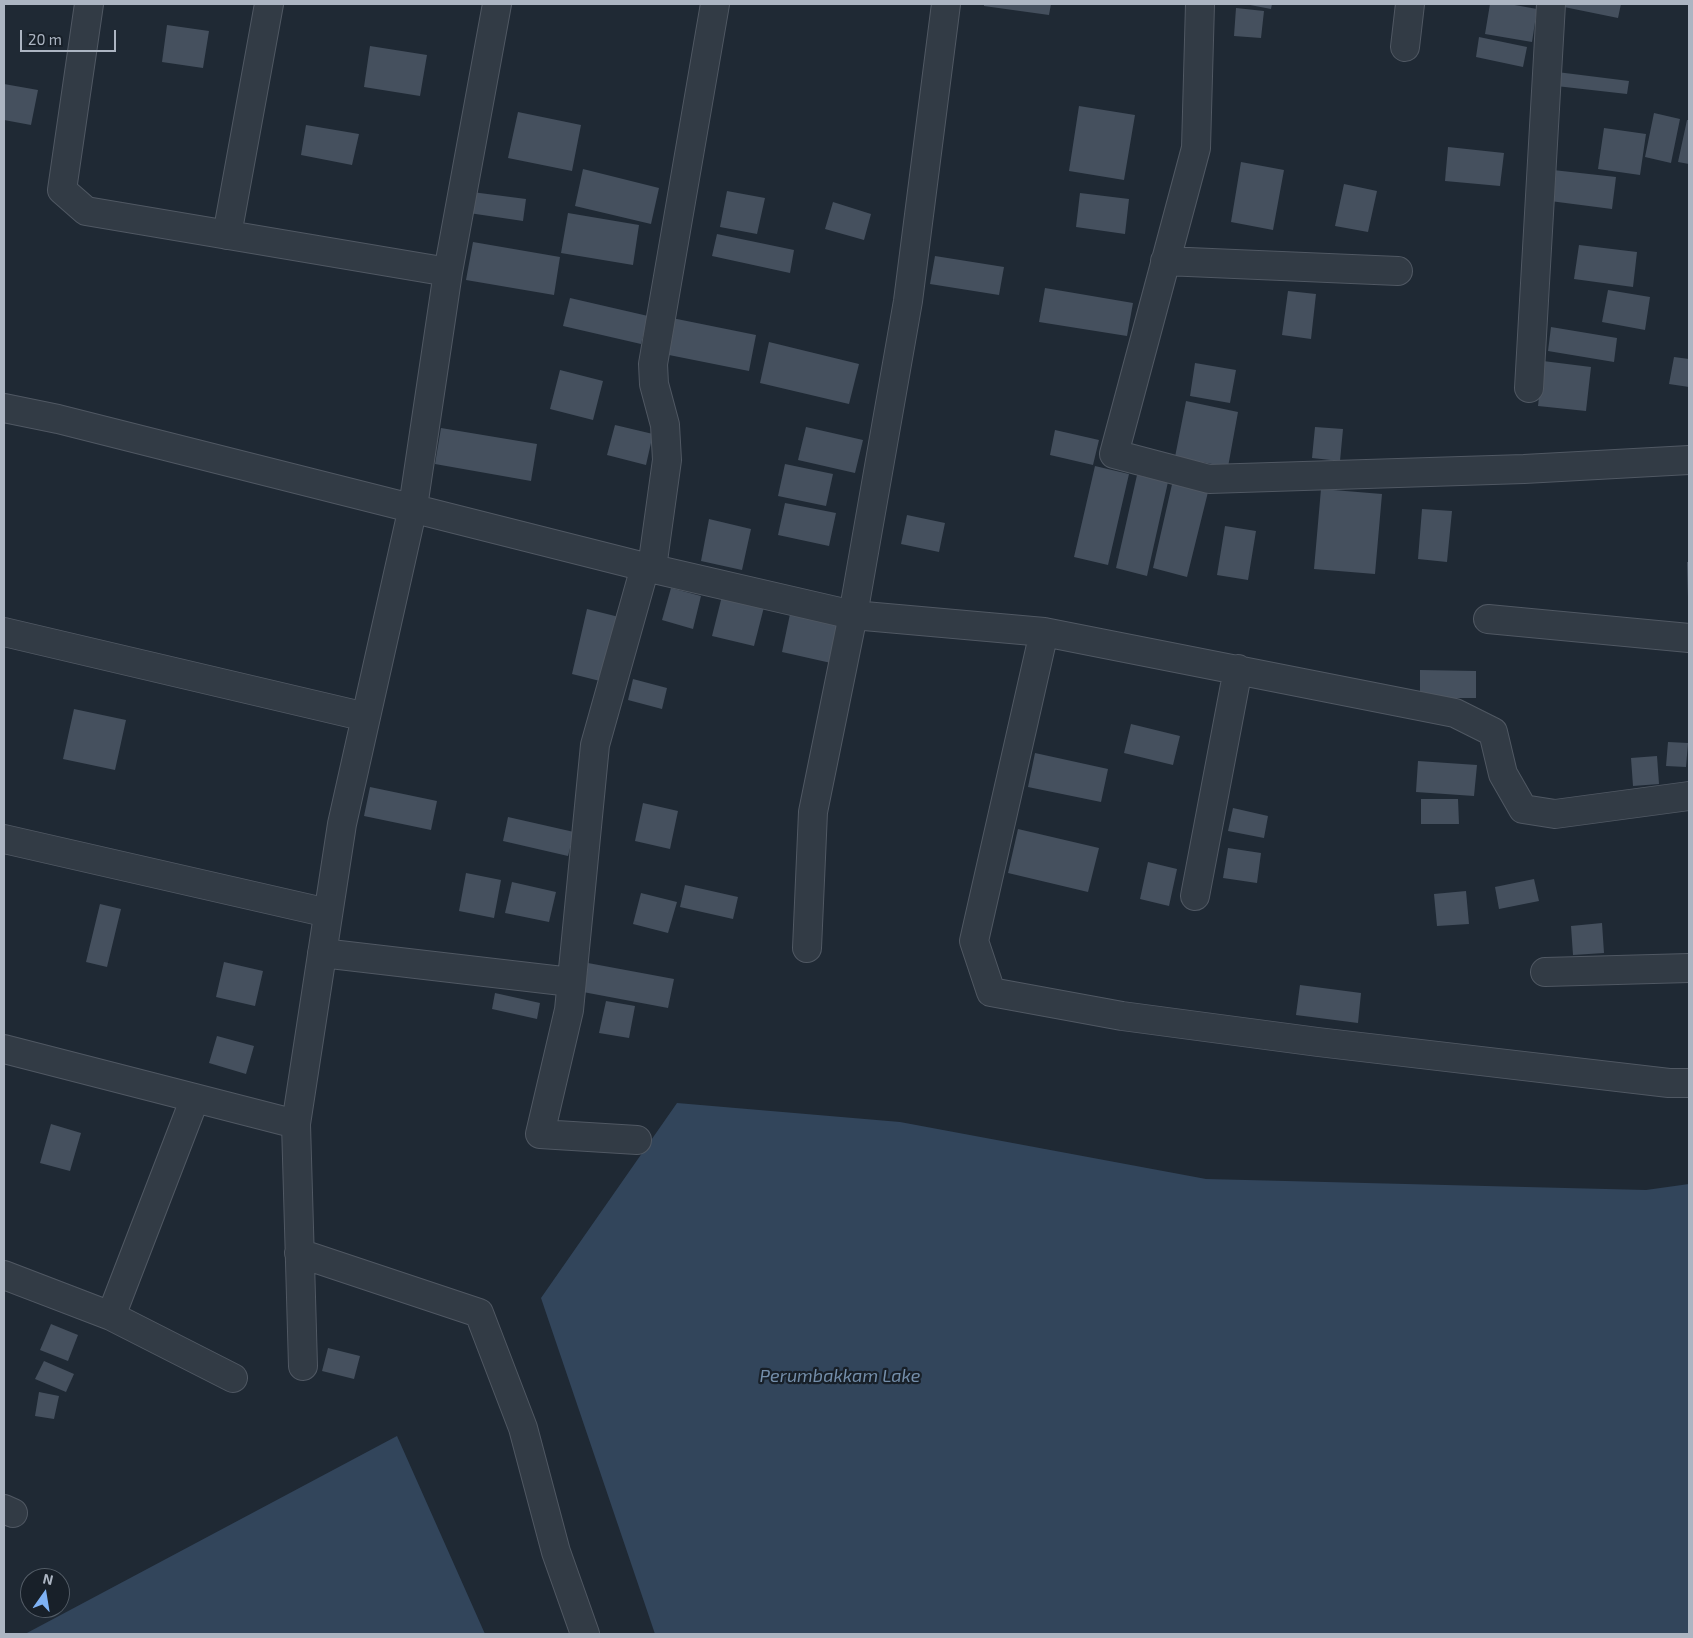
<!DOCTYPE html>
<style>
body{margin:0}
#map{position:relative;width:1693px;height:1638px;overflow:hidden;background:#1f2934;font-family:"Exo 2",sans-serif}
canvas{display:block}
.frame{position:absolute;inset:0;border:5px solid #acb5c2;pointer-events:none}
.north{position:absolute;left:20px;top:1568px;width:50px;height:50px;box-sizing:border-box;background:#182029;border:1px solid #535c66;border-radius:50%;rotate:13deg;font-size:14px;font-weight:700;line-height:20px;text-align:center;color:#acb5c2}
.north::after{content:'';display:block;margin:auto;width:18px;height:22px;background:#7eb2f5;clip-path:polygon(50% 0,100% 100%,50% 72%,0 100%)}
.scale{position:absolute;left:20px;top:30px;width:96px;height:22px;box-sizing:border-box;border:2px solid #acb5c2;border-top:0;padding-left:6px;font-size:15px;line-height:18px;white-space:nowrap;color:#acb5c2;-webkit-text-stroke:4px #182029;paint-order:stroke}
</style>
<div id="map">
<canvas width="1693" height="1638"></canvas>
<div class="frame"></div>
<div class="north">N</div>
<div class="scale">20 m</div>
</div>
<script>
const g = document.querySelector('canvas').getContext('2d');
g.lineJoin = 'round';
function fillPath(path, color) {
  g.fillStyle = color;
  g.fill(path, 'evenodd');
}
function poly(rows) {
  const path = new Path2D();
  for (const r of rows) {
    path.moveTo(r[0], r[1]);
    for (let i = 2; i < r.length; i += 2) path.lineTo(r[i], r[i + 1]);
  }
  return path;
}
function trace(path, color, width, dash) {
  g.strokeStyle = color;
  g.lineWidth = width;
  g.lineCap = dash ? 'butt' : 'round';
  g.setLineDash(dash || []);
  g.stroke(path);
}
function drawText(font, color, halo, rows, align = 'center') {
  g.font = font + ' "Exo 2",sans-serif';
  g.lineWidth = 4.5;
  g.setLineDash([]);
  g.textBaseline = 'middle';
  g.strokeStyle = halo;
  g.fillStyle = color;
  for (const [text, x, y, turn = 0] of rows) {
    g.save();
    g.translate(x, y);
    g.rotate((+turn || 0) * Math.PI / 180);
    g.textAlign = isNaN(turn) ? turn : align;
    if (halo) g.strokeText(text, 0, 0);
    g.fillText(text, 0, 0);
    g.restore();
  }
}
fillPath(poly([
 [677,1103,900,1122,1206,1179,1646,1190,1689,1184,1689,1634,655,1634,541,1298],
 [397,1436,485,1634,25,1634]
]), '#32455b');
fillPath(poly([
 [984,4,1051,4,1049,15,984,6],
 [1245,4,1272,4,1271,9],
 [1490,4,1509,4,1537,9,1532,42,1485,34],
 [1564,4,1621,4,1618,18,1564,7],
 [1236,8,1264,11,1261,38,1234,36],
 [167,25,209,31,203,68,162,62],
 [1479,37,1527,47,1523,67,1476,57],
 [370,46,427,55,420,96,364,87],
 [1557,72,1629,81,1627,94,1556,86],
 [4,84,38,90,31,125,4,120],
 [1079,106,1135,115,1124,180,1069,171],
 [518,112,581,125,572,171,508,158],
 [1654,113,1680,119,1671,163,1645,157],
 [1687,120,1689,120,1689,164,1678,162],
 [306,125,359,134,352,165,301,155],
 [1604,128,1646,134,1640,175,1598,169],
 [1448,147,1504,153,1500,186,1445,181],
 [1241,162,1284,170,1273,230,1231,222],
 [583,169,659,188,651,224,575,206],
 [1553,170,1616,177,1612,209,1550,201],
 [1344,184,1377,191,1368,232,1335,226],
 [727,191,765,198,757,234,720,227],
 [472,192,526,199,523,221,469,213],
 [1080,193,1129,199,1125,234,1076,227],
 [833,202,871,214,864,240,825,229],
 [568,213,639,225,633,265,561,253],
 [717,234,794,250,790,273,712,256],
 [473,242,560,257,554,295,466,280],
 [1579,245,1637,252,1633,287,1574,279],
 [935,256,1004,267,999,295,930,284],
 [1045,288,1133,303,1127,336,1039,322],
 [1608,290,1650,297,1645,330,1602,322],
 [1288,291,1316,294,1311,339,1282,335],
 [570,298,648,316,641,344,563,326],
 [672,318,756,335,749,371,664,354],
 [1551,327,1617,338,1614,362,1548,351],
 [769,342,859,364,849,404,760,383],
 [1674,357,1689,359,1689,387,1669,384],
 [1543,361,1591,367,1586,411,1538,406],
 [1195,363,1236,370,1230,403,1190,396],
 [560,370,603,381,593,420,550,409],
 [1186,401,1238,412,1228,467,1175,457],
 [615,425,653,434,646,465,607,455],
 [806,427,863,440,855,473,798,460],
 [1315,427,1343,429,1340,461,1312,458],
 [441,428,537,444,531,481,435,464],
 [1055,430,1099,440,1093,465,1050,455],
 [785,464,833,474,826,506,778,496],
 [1095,466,1129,474,1108,565,1074,557],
 [1137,475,1168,482,1147,576,1116,568],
 [1173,480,1209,488,1187,577,1153,568],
 [1321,489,1382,494,1375,574,1314,569],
 [785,503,836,513,829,546,778,535],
 [1422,509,1452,511,1447,562,1418,559],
 [907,515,945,523,939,552,901,544],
 [709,519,751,529,742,570,701,561],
 [1225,526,1256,531,1248,580,1217,575],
 [1687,562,1689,562,1689,598,1688,598],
 [671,588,701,596,693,629,662,620],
 [722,596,764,607,754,646,712,636],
 [587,609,619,617,604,682,572,674],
 [790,614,839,624,831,663,782,652],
 [1420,670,1476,671,1476,698,1420,698],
 [633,679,667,688,662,709,628,700],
 [74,709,126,720,115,770,63,759],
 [1131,724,1180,736,1173,765,1124,753],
 [1668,742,1688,743,1686,767,1666,766],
 [1035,753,1108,769,1101,802,1028,787],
 [1657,756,1659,784,1633,786,1631,758],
 [1418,761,1477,765,1474,796,1416,792],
 [370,787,437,801,431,830,364,816],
 [1421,799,1458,799,1459,824,1421,824],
 [643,803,678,811,670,849,635,841],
 [1233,808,1268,816,1264,838,1228,831],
 [508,817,574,832,568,856,503,841],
 [1018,829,1099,848,1088,892,1008,873],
 [1228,848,1261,853,1257,883,1223,878],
 [1148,862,1177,869,1169,906,1140,899],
 [466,873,501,880,494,918,459,911],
 [1534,879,1539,901,1499,909,1495,887],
 [512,882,556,892,549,922,505,913],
 [685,885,738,897,733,919,680,907],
 [1466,891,1469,924,1437,926,1434,894],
 [641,893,677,902,668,933,633,924],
 [100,904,121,909,107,967,86,962],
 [1602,923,1604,953,1573,955,1571,926],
 [224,962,263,971,255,1006,216,997],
 [588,963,674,979,668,1008,583,992],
 [1300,985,1361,993,1358,1023,1296,1015],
 [495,993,540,1003,537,1019,492,1009],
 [606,1001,635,1006,629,1038,599,1033],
 [217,1036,254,1046,246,1074,209,1063],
 [51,1124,81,1133,70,1171,40,1163],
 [51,1324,78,1335,68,1361,40,1350],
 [328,1348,360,1356,354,1379,322,1371],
 [44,1361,74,1374,66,1392,35,1379],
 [39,1392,59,1396,54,1419,35,1416]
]), '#45505e');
const minor = poly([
 [89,4,62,190,86,211,448,272],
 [1200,4,1196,148,1114,454,1209,479,1524,469,1689,460],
 [1405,47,1410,4],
 [227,235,269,4],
 [1165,261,1398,271],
 [1529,388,1551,4],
 [4,408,58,419,645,567,853,615,1044,632,1455,713,1493,732,1503,774,1523,809,1555,814,1689,796],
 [652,568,667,460,665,425,654,384,653,364,715,4],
 [1488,619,1689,638],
 [4,632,366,717],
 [1044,632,974,941,991,992,1122,1016,1318,1042,1669,1083,1689,1083],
 [4,839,328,913],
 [1195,896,1238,669],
 [807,948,813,812,853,615,908,301,946,4],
 [322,953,571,982],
 [1545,972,1689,968],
 [4,1049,296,1124],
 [637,1140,540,1134,569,1010,595,745,645,567],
 [299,1253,479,1313,523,1428,556,1552,585,1634],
 [4,1275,111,1316,233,1378],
 [111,1316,195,1098],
 [303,1366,296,1124,342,824,413,507,448,272,497,4],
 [4,1509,13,1513]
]);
trace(minor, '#505863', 30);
trace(minor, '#323b45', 28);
drawText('italic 18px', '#748eaa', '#182029', [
 ["Perumbakkam Lake",840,1376]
]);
</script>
